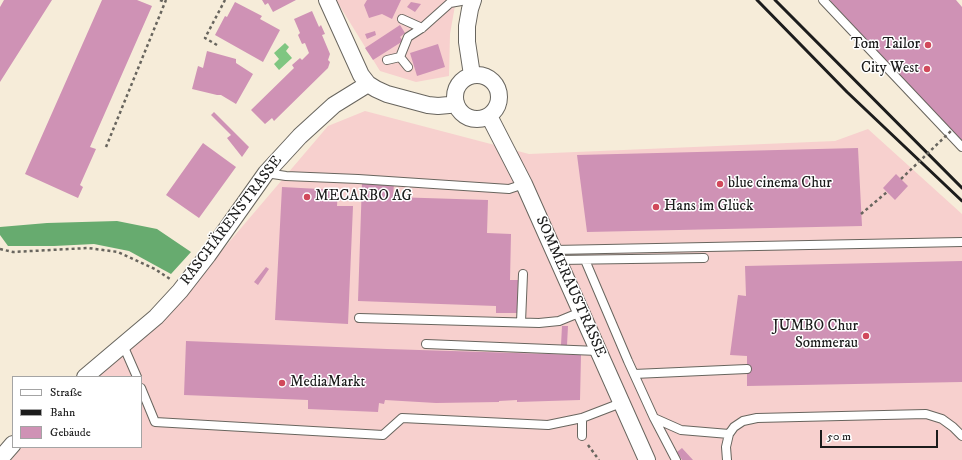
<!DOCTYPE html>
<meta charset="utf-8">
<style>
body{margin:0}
#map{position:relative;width:962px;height:460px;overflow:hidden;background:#f6ecd9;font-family:"IM FELL DW Pica",serif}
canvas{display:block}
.legend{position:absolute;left:12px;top:376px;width:130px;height:72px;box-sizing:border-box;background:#fff;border:1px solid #a4a4a4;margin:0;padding:5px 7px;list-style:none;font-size:12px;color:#1c1c1c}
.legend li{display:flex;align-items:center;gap:8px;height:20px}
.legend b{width:20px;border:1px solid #a4a4a4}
.scale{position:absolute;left:820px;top:430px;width:118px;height:18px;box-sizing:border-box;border:2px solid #1c1c1c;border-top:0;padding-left:5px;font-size:12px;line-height:14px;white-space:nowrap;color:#1c1c1c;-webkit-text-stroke:3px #fff;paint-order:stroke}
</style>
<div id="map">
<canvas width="962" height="460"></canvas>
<ul class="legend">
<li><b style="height:5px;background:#fff"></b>Straße</li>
<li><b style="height:5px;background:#1c1c1c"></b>Bahn</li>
<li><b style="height:11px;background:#cf92b5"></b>Gebäude</li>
</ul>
<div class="scale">50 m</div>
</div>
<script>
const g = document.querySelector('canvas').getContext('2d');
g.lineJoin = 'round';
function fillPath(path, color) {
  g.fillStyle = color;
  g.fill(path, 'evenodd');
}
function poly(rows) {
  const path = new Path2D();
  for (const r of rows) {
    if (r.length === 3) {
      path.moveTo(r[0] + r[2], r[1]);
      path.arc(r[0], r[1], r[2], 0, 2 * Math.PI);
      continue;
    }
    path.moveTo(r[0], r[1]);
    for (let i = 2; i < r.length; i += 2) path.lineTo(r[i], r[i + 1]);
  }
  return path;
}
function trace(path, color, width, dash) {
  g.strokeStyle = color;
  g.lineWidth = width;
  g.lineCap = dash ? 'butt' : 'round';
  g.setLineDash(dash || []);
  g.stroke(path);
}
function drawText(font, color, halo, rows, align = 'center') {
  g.font = font + ' "IM FELL DW Pica",serif';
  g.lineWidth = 3;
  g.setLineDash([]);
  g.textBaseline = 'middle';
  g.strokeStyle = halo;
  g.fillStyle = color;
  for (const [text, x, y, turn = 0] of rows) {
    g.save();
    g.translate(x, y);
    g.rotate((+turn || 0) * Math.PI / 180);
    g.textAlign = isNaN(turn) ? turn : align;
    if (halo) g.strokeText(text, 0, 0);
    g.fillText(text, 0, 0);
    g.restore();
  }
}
fillPath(poly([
 [336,0,456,0,450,34,449,76,416,82,380,71],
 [365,111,529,154,835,141,868,129,962,214,962,460,11,460,22,447,141,447,141,377,94,377,160,323,328,126]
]), '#f7d0ce');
fillPath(poly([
 [285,43,289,47,286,51,292,58,279,70,274,64,279,59,274,53]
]), '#7fc681');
fillPath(poly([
 [117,221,157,229,191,252,171,274,129,251,94,244,54,246,8,246,0,235,0,227,47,223]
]), '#67ab6f');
fillPath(poly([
 [4,0,52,0,0,82,0,7],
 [102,0,137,0,152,6,90,147,96,149,80,185,83,187,78,198,25,174],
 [262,0,296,0,273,12,268,3,265,5],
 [367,0,401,0,392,19,382,14,369,18,364,5],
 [831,0,956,0,962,7,962,142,828,2],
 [235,2,262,16,260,19,280,30,263,62,215,35,225,16,227,17],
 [411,2,421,4,415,12,407,7],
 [312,11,319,27,321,25,325,34,322,35,330,54,328,60,330,62,328,68,274,121,272,118,265,124,251,110,294,68,292,65,300,58,302,60,309,53,305,43,302,44,298,35,300,33,294,19],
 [400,25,405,33,400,37,403,41,373,60,365,48],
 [375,31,376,35,367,39,365,34],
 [438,44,445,67,417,76,410,53],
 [207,51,236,59,236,63,253,74,236,104,221,95,217,95,192,89,198,66,203,68],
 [214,112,249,147,242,157,227,138,231,135,211,115],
 [203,143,236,167,199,218,166,195],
 [858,148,862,226,587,232,577,155],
 [896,174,908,186,895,200,883,188],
 [362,182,394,183,393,197,488,200,487,233,511,234,510,280,518,280,517,313,496,313,496,306,358,301],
 [282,187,338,190,337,206,353,206,348,324,275,320],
 [962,261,962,382,747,386,747,356,730,355,738,295,746,296,745,266],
 [266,267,269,269,258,285,254,282],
 [562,326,568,326,567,345,561,345],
 [186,341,387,349,581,355,580,400,517,402,517,400,499,401,499,402,436,403,385,400,384,404,379,403,378,412,308,409,308,400,184,395],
 [682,448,693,460,682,460,677,452]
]), '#cf92b5');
const lane = poly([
 [823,0,962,147],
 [402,19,422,28],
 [400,57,408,67],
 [387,60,400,57,408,37,422,28,450,3,467,0],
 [266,173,286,176,358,179,509,189,524,184],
 [554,250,962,242],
 [558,260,704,258],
 [585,260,628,361,654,418,681,430,729,434],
 [359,318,539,323,559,321,581,312],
 [521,322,523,274],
 [426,344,598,351],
 [123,345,137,377],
 [634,374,747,369],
 [141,388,155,422,383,435,402,418,548,425,582,418,621,403],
 [582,418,582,436],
 [654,418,676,460],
 [727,460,726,447,729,434,734,427,743,421,757,418,926,414,942,419,953,427,962,436]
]);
const street = poly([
 [327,0,361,75,368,84,376,89,387,94,428,105,438,106,449,105,456,103],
 [477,97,22],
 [472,75,467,42,467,26,470,9,473,0],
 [489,116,524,184,647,460],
 [85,377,156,317,180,291,208,255,266,173,300,136,334,105,368,84],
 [0,459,13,444]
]);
trace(lane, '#68655e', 10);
trace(street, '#68655e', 18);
trace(poly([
 [160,0,165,2],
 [217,45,205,38,225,0],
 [106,147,166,0],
 [861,214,887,192],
 [0,249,13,252,88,248,118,252,155,269,170,279],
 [588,445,599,460]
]), '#68655e', 2.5, [3, 3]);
trace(lane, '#fff', 8);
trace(street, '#fff', 16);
trace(poly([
 [757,0,847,92,962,201],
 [775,0,962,188]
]), '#1c1c1c', 3);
trace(poly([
 [901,179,951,131]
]), '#68655e', 2.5, [3, 3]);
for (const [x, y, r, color] of [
 [928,45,4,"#d1495b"],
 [927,69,4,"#d1495b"],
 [720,184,4,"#d1495b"],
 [307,197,4,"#d1495b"],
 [656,207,4,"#d1495b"],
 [866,336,4,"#d1495b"],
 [282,383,4,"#d1495b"]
]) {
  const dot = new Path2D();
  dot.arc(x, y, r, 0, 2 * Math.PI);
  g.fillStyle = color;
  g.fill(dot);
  trace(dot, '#fff', 1.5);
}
drawText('15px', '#1c1c1c', '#fff', [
 ["Tom Tailor",920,45,"right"],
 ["City West",919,69,"right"],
 ["blue cinema Chur",728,184],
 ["MECARBO AG",315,197],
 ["Hans im Glück",664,207],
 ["JUMBO Chur",858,327,"right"],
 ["Sommerau",858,344,"right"],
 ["MediaMarkt",290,383]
], 'left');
drawText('15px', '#1c1c1c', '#fff', [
 ["RASCHÄRENSTRASSE",232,221,-53],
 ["SOMMERAUSTRASSE",570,287,66]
]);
</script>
